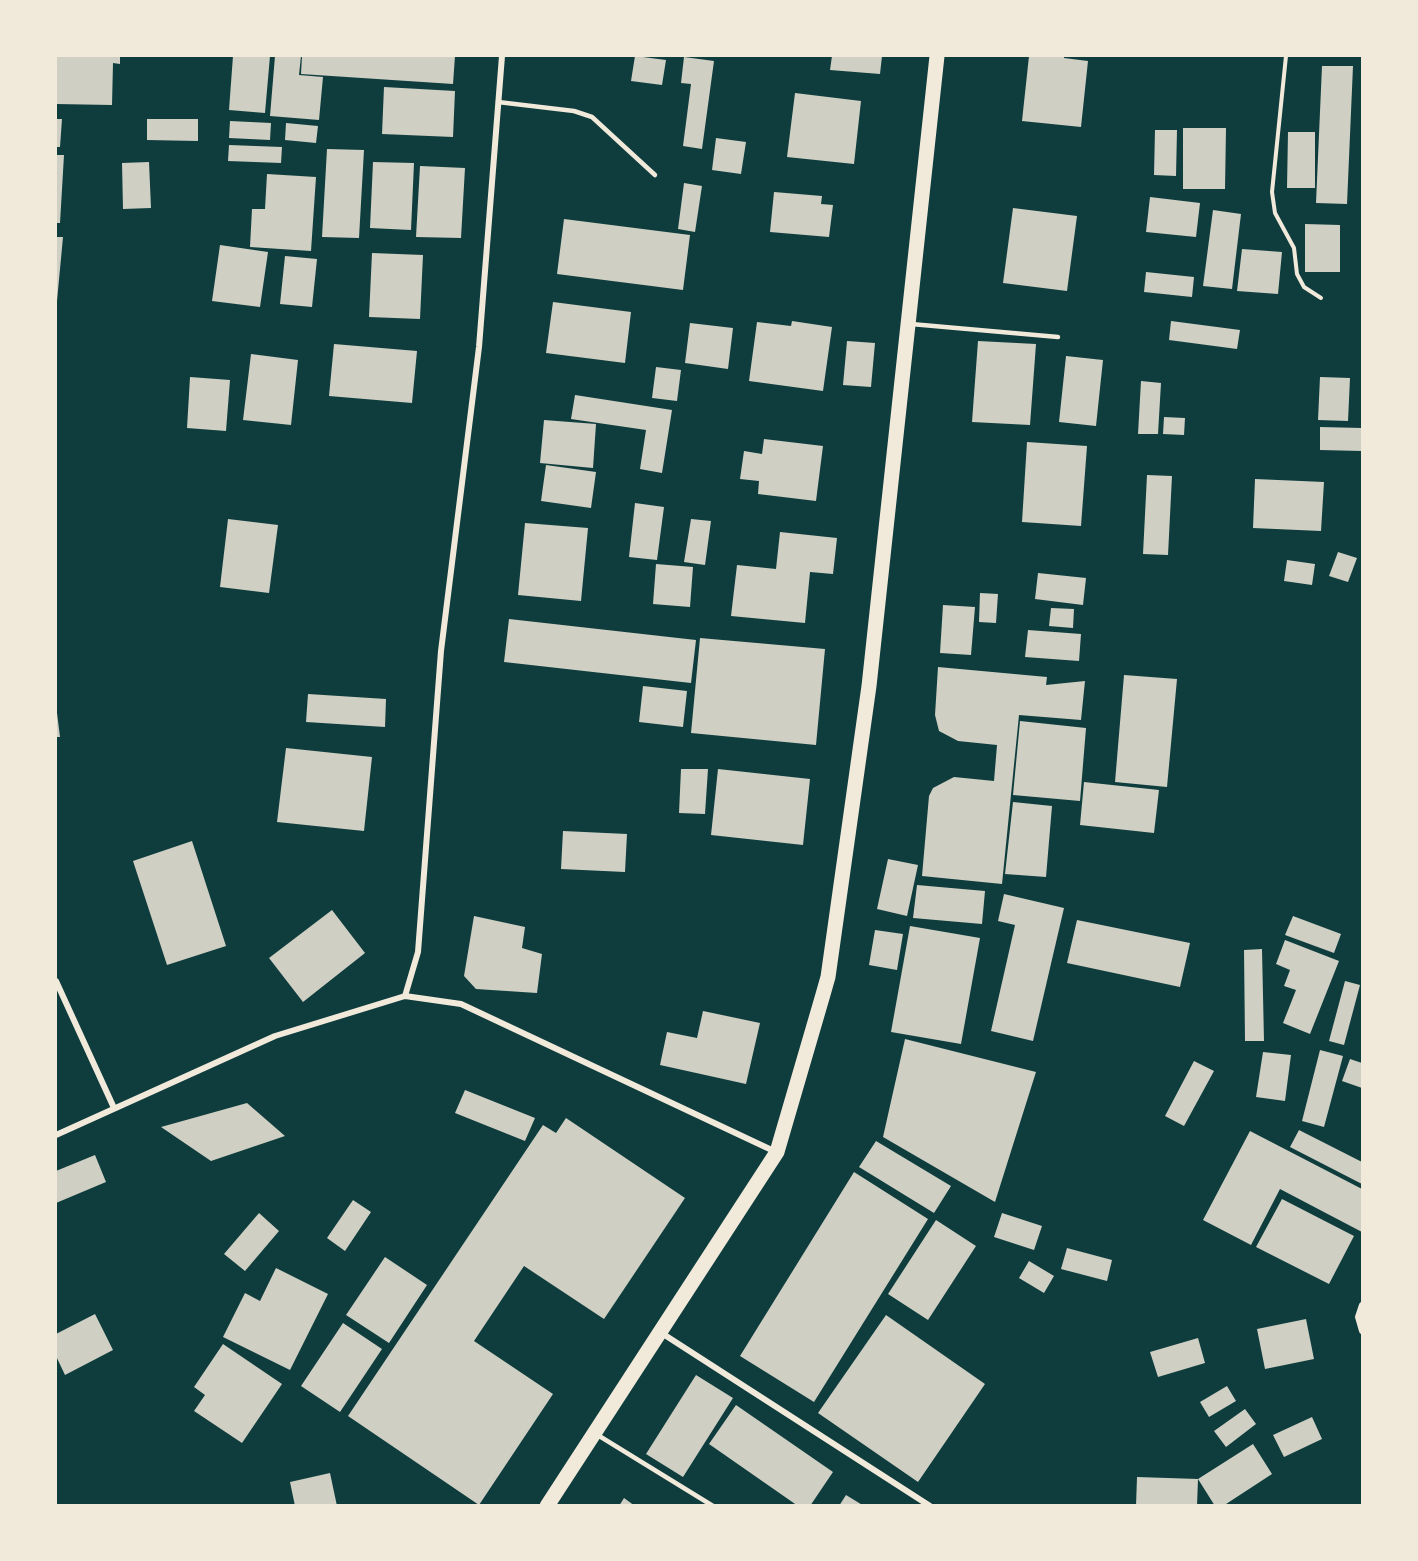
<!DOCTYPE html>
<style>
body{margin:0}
#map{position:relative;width:1418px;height:1561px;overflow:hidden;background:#0f3d3e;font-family:"Source Sans 3",sans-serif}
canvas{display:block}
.frame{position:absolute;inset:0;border:57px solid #f1e9da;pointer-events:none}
</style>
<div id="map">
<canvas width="1418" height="1561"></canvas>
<div class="frame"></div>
</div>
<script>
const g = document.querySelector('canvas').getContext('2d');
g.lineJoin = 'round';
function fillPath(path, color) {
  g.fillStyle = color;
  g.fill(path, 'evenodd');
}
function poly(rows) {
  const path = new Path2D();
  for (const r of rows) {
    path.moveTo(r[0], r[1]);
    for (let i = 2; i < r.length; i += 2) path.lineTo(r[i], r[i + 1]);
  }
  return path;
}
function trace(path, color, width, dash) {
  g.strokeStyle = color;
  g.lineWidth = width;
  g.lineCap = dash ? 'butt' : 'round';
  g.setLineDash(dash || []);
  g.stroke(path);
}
fillPath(poly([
 [56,56,120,56,120,64,113,63,112,105,56,104],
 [233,56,270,56,265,113,229,110],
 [275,56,301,56,299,75,323,77,319,120,270,116],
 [302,56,455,56,453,84,301,74],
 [635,56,666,60,662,85,631,81],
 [832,56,882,56,880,74,830,70],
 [1029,56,1064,56,1064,58,1088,61,1081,127,1022,121],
 [684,57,714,61,702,149,683,146,691,84,681,83],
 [1322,66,1353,66,1347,204,1316,203],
 [384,87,455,91,453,137,382,134],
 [795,93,861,101,854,164,787,157],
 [56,119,62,119,60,147,56,147],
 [147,119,198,119,198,141,147,140],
 [230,121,271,123,270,140,229,138],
 [286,123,318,126,316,143,285,140],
 [1183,128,1226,128,1225,189,1183,189],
 [1155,130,1177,130,1176,176,1154,175],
 [1288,132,1315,132,1315,188,1287,188],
 [716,138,746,142,741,174,712,170],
 [229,145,282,147,281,163,228,161],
 [327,149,364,150,359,238,322,237],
 [56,155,64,155,60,223,56,223],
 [149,162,151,208,123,209,122,163],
 [373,162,414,163,411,230,370,228],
 [420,166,465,168,461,238,416,237],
 [267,174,316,177,311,251,250,247,252,209,265,209],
 [684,183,702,186,695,232,678,229],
 [774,192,822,196,821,204,833,205,829,237,770,232],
 [1150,197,1200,203,1196,237,1146,232],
 [1013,208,1077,216,1067,291,1003,283],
 [1213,210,1241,214,1232,289,1203,286],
 [564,219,690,235,683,290,557,274],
 [1305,224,1340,225,1340,272,1305,272],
 [56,237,63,237,57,301,56,301],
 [220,245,268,252,260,307,212,301],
 [1242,249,1282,252,1278,294,1237,291],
 [372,253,423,255,420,319,369,317],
 [285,256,317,259,312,307,280,304],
 [1146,272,1194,277,1192,297,1144,292],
 [553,302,631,312,625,363,546,353],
 [792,321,832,327,823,391,749,381,757,322,791,326],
 [1171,321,1240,330,1237,349,1169,340],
 [690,323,733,328,728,369,685,363],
 [847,341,875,343,871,387,843,385],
 [978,341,1036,344,1030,425,972,422],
 [334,344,417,351,412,403,329,396],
 [251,354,298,360,291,425,243,420],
 [1066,356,1103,360,1096,426,1059,422],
 [656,367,681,370,677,401,652,398],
 [190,377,230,380,226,431,187,428],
 [1320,377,1350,378,1348,421,1318,420],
 [1141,381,1161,383,1158,434,1138,434],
 [575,395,672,410,662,473,640,469,646,430,571,419],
 [1164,417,1185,418,1184,435,1163,434],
 [544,420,596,424,593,468,540,463],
 [1320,427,1362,428,1362,451,1320,450],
 [764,439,823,446,816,501,758,494,759,481,740,479,744,451,762,454],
 [1027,442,1087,446,1081,526,1022,522],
 [546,465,596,472,591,508,541,501],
 [1147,475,1172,476,1168,555,1143,554],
 [1255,479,1324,482,1321,531,1253,528],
 [635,503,664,507,657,560,629,557],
 [228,519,278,525,269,593,220,587],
 [691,519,711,521,705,565,684,562],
 [525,523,588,528,581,601,518,595],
 [780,532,837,538,833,574,810,572,805,623,731,616,737,565,776,569],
 [1338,552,1357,558,1348,582,1329,576],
 [1287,560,1315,564,1312,585,1284,581],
 [656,564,693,567,690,607,653,604],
 [1038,573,1086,578,1083,605,1035,599],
 [980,593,998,594,996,623,979,622],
 [943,605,975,607,971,655,940,653],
 [1051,608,1074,609,1073,628,1049,626],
 [509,619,696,640,691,683,504,662],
 [1028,630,1081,634,1079,661,1025,657],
 [700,638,825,649,816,745,691,733],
 [938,667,1047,677,1046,685,1085,681,1081,720,1019,715,1002,884,922,876,929,796,933,788,954,777,994,781,997,745,958,741,939,731,935,715],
 [1124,675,1177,679,1167,787,1115,782],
 [643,686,687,691,683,727,639,722],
 [308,694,386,699,385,727,306,722],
 [56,705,60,737,56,737],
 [1020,721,1086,728,1080,801,1013,795],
 [286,748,372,757,364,831,277,822],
 [681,769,708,769,705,814,679,813],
 [718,769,810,779,803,845,711,835],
 [1084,782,1159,790,1154,833,1080,825],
 [1013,802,1052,806,1046,877,1005,874],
 [563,831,627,834,625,872,561,869],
 [192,841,226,946,167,965,133,861],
 [888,859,918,865,907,916,877,909],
 [917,885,985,891,982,924,913,918],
 [1004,894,1064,908,1033,1041,991,1031,1015,925,998,921],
 [332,910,365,953,303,1002,269,958],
 [474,916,525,927,522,948,542,954,537,993,476,989,464,976],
 [1293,916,1341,934,1334,953,1285,935],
 [1077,920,1190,943,1180,987,1067,963],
 [910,926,980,938,961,1044,891,1032],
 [875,930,903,934,897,970,869,965],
 [1285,940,1339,961,1310,1034,1283,1023,1296,990,1284,986,1290,970,1276,964],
 [1262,949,1264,1041,1245,1041,1244,950],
 [1345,981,1360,985,1344,1045,1329,1041],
 [703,1011,760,1023,746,1084,660,1065,667,1032,697,1038],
 [905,1039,1036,1072,995,1202,883,1137],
 [1320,1050,1343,1056,1324,1127,1302,1121],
 [1263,1052,1291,1055,1285,1101,1256,1097],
 [1350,1059,1362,1063,1362,1088,1342,1081],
 [1194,1061,1214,1071,1184,1126,1165,1116],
 [465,1090,535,1118,525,1141,455,1113],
 [247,1103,285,1136,211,1161,161,1127],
 [566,1118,685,1198,604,1319,524,1266,474,1341,553,1394,479,1505,348,1416,543,1125,556,1133],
 [1299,1130,1362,1162,1362,1184,1290,1147],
 [1250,1131,1362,1189,1362,1232,1280,1189,1251,1245,1203,1220],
 [876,1141,951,1186,934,1213,859,1167],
 [95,1155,106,1182,56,1203,56,1171],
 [854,1172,928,1219,814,1402,740,1356],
 [1282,1199,1354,1236,1329,1284,1256,1247],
 [353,1200,371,1212,345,1251,327,1238],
 [259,1213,279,1231,245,1271,224,1254],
 [1002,1213,1042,1226,1034,1250,994,1237],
 [936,1220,976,1246,928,1320,888,1294],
 [1067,1248,1112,1260,1107,1281,1061,1269],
 [385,1257,427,1285,389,1343,346,1315],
 [1029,1261,1054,1276,1044,1293,1019,1278],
 [276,1268,328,1294,290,1370,223,1337,245,1293,260,1301],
 [95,1314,113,1350,65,1375,56,1356,56,1334],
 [886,1315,985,1384,918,1482,818,1413],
 [1306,1319,1314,1359,1265,1369,1257,1329],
 [343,1323,382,1349,340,1412,301,1386],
 [1198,1338,1205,1363,1158,1377,1150,1352],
 [223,1344,282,1384,242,1443,194,1411,205,1395,194,1387],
 [696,1375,733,1398,683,1477,646,1454],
 [1227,1386,1236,1401,1209,1417,1200,1402],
 [736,1405,833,1472,810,1506,798,1506,709,1444],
 [1245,1409,1256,1424,1226,1447,1214,1431],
 [1312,1417,1322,1439,1284,1457,1273,1435],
 [1253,1444,1272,1474,1223,1506,1215,1506,1198,1479],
 [330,1473,337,1506,295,1506,290,1482],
 [1137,1477,1198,1479,1197,1506,1136,1506],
 [846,1495,864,1506,839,1506],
 [624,1498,635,1506,619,1506]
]), '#cfcfc3');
trace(poly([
 [1286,56,1272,192,1275,213,1294,248,1297,274,1304,287,1321,298]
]), '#f1e9da', 4);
trace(poly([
 [498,102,574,111,592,117,655,175],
 [911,324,1058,337],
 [596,1434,713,1506]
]), '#f1e9da', 4.5);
trace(poly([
 [56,981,114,1108],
 [405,996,418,952,441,651,479,347,502,56],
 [56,1135,275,1036,405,996,461,1004,776,1152],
 [1362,1305,1358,1317,1362,1331],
 [660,1332,930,1506]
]), '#f1e9da', 6);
trace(poly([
 [547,1506,777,1152,822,998,828,977,869,686,937,56]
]), '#f1e9da', 15);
</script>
